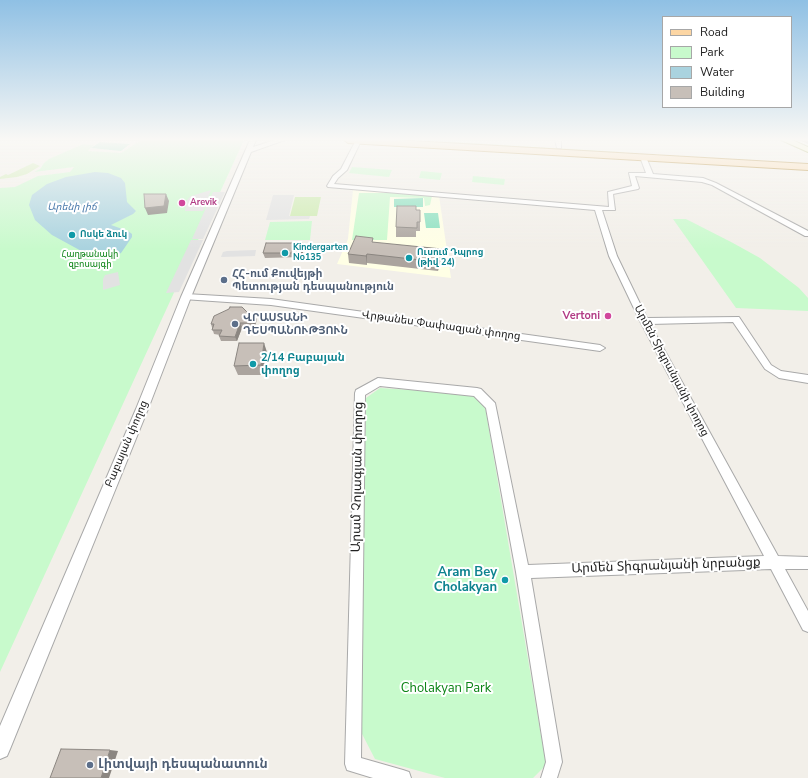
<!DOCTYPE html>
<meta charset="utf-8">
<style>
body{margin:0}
#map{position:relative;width:808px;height:778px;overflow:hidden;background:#f2efe9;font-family:"Nunito Sans",sans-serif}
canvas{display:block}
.legend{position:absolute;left:662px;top:16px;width:130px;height:92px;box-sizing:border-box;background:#fff;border:1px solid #a7a7a7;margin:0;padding:5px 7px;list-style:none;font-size:12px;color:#222}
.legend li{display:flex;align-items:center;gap:8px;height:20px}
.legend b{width:20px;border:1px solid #a7a7a7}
</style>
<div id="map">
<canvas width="808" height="778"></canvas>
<ul class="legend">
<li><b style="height:5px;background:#fcd6a4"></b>Road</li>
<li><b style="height:11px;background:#c8facc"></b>Park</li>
<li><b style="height:11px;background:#aad3df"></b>Water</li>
<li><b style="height:11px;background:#c7bfb8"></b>Building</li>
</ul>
</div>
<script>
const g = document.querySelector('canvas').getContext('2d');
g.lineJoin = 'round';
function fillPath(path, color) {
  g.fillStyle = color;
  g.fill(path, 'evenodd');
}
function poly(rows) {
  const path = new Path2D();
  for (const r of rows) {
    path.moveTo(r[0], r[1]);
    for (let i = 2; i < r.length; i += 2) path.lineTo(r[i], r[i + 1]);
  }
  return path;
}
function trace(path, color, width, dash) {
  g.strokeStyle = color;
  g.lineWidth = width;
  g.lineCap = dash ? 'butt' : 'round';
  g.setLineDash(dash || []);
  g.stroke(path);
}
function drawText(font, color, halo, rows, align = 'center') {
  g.font = font + ' "Nunito Sans","Noto Sans Armenian",sans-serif';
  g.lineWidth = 4;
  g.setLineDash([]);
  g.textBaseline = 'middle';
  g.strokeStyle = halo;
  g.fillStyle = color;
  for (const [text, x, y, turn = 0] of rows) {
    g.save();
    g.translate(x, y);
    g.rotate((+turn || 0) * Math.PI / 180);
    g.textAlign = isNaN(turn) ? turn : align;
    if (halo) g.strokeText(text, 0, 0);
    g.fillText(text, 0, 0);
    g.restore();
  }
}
fillPath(poly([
 [353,190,439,196,451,278,337,264,348,239]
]), '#ffffe5');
fillPath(poly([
 [441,141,621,152,630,154,441,143],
 [33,163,40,166,27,174,17,177,0,179,0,177,6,174,8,175],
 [295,197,321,197,317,216,290,216]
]), '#cdebb0');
fillPath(poly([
 [141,140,244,140,0,672,0,188,15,187,38,176,70,172,74,167,34,172,40,169,44,163,49,159,83,144,94,145,88,151,121,153],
 [352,167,392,170,389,177,349,173],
 [421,171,442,173,440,180,419,178],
 [473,176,505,179,504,185,472,182],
 [359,193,390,193,432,196,430,205,425,206,424,198,390,197,387,240,352,240],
 [673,219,686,219,733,243,760,258,799,288,808,298,808,311,736,308],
 [312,221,310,240,265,240,270,222],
 [380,388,473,394,485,406,546,765,533,778,445,778,375,759,360,730,366,398]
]), '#c8facc');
fillPath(poly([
 [100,142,130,144,121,151,91,148],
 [423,198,423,207,394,207,394,199],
 [424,213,438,213,440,228,426,228]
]), '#88e0be');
fillPath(poly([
 [211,190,203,211,185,211,187,200,191,196],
 [213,192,225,192,203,239,192,239],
 [273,195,294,195,289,216,310,216,309,219,266,220],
 [191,240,203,240,179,292,166,293],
 [256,250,255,256,221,257,223,252,227,251],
 [118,272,120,285,103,290,103,279,105,275]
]), '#e2e2e2');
fillPath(poly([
 [95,172,108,173,121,178,125,183,127,202,136,211,133,214,111,225,128,231,132,234,132,237,121,253,110,258,99,257,85,253,52,235,35,220,29,205,32,195,47,184,66,177]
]), '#aad3df');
const minor = poly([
 [356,140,361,141,347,170,338,178,334,184,609,207,608,192,632,186,629,173,646,173,640,157,643,155,646,157,653,174,703,178,716,183,808,231,808,236,805,236,712,185,702,182,635,176,639,188,638,189,613,194,615,210,602,210,617,256,647,318,739,317,771,365,781,371,808,375,808,383,779,378,765,369,733,322,650,324,778,556,808,557,808,569,785,569,808,611,808,632,803,630,771,569,531,578,562,762,557,778,541,778,546,762,516,572,486,408,474,396,380,386,365,395,361,758,403,770,409,772,411,778,373,778,347,770,345,764,355,393,356,390,378,378,477,388,481,389,495,403,528,565,764,556,640,321,609,256,595,210,328,187,327,186,333,176,341,169,356,140],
 [555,140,561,140,561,148,557,148,555,140],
 [186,294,271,299,600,345,605,348,600,351,271,305,183,299,182,297,183,295,186,294]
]);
const tertiary = poly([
 [250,140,256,140,253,147,275,140,285,140,251,152,191,297,148,409,10,749,7,756,0,759,0,726,136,409,181,297,250,140]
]);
const secondary = poly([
 [781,140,792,140,808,147,808,152,781,140]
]);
const primary = poly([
 [344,140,394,140,808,164,808,170,348,143,344,140]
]);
trace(minor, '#a9a9a9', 2);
trace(tertiary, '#a9a9a9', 2);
trace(secondary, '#707d05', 2);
trace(primary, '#a06b00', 2);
fillPath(minor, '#fff');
fillPath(tertiary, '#fff');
fillPath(secondary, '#f7fabf');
fillPath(primary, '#fcd6a4');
fillPath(poly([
 [799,140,808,140,808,144],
 [416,210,420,222,420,231,416,231,416,237,396,237,396,227],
 [373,242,441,258,438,271,367,263,367,265,349,263,348,254],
 [304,248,302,257,265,258,263,253],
 [250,315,255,315,257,320,254,328,242,328,237,341,221,341,219,336,220,335,214,334,211,324],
 [267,352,264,375,238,375,234,366]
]), '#aba49e');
fillPath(poly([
 [166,194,169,201,167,213,148,215,145,208],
 [303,243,304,248,302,257,301,253],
 [442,249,441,258,438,271,439,262],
 [367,254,367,265,366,256],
 [255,315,257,320,254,328,253,323],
 [240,323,242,328,237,341,235,337],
 [264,343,267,352,264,375,261,365],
 [110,750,118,751,109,778,101,778]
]), '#8b8681');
const building = poly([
 [144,194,166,194,164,206,145,208,144,194],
 [397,206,416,206,416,210,420,210,420,222,417,222,417,228,396,227,397,206],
 [356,236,373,238,372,242,442,249,439,262,367,254,366,256,348,254,356,236],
 [266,243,303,243,301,253,263,253,266,243],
 [230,307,242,307,250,315,255,315,253,323,240,323,235,337,219,336,222,330,212,330,214,324,211,324,214,316,229,309,230,307],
 [239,343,264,343,261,365,234,366,239,343],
 [61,749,110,750,101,778,50,778,61,749]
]);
fillPath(building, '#c7bfb8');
trace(building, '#8b8681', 1);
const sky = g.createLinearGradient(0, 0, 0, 249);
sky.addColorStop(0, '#8fc0e4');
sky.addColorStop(0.56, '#f9f8f5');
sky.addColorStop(1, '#f9f8f500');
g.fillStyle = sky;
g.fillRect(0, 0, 808, 249);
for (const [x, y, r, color] of [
 [182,203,4,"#d1479c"],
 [72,235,4,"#0f9aa8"],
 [285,253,4,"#0f9aa8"],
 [409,258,4,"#0f9aa8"],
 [224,280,4,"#5c6f8a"],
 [608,316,4,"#d1479c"],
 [235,324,4,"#5c6f8a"],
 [253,364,4,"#0f9aa8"],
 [505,580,4,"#0f9aa8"],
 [90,765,4,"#5c6f8a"]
]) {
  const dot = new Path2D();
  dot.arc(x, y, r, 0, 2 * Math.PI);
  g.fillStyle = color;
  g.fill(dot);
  trace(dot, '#fff', 1.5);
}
drawText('bold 9px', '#b23c85', '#fff', [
 ["Arevik",190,203]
], 'left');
drawText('bold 9px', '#0d838f', '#fff', [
 ["Ոսկե ձուկ",80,235],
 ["Kindergarten",293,248],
 ["No135",293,258],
 ["Ուսում Դպրոց",417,253],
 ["(թիվ 24)",417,263]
], 'left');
drawText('9px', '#0c8416', '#fff', [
 ["Հաղթանակի",90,255],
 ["զբոսայգի",90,265]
]);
drawText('italic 10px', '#4a7aab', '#fff', [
 ["Արենի լիճ",72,208]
]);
drawText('bold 11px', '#4e5e75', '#fff', [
 ["ՀՀ-ում Քուվեյթի",232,274],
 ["Պետության դեսպանություն",232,287],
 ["ՎՐԱՍՏԱՆԻ",243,318],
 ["ԴԵՍՊԱՆՈՒԹՅՈՒՆ",243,331]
], 'left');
drawText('bold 11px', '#b23c85', '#fff', [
 ["Vertoni",600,316]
], 'right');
drawText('11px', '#222', '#fff', [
 ["Վրթանես Փափազյան փողոց",441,326,8],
 ["Արմեն Տիգրանյանի փողոց",671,371,62],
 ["Բաբայան փողոց",127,444,-67]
]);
drawText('bold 11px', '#0d838f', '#fff', [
 ["2/14 Բաբայան",261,358],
 ["փողոց",261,371]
], 'left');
drawText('13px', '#222', '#fff', [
 ["Արամ Չոլագյան փողոց",358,477,-89],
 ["Արմեն Տիգրանյանի նրբանցք",666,566,-2]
]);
drawText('bold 13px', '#0d838f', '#fff', [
 ["Aram Bey",497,573],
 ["Cholakyan",497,588]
], 'right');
drawText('13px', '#0c8416', '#fff', [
 ["Cholakyan Park",446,689]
]);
drawText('bold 13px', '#4e5e75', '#fff', [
 ["Լիտվայի դեսպանատուն",98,765]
], 'left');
</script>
